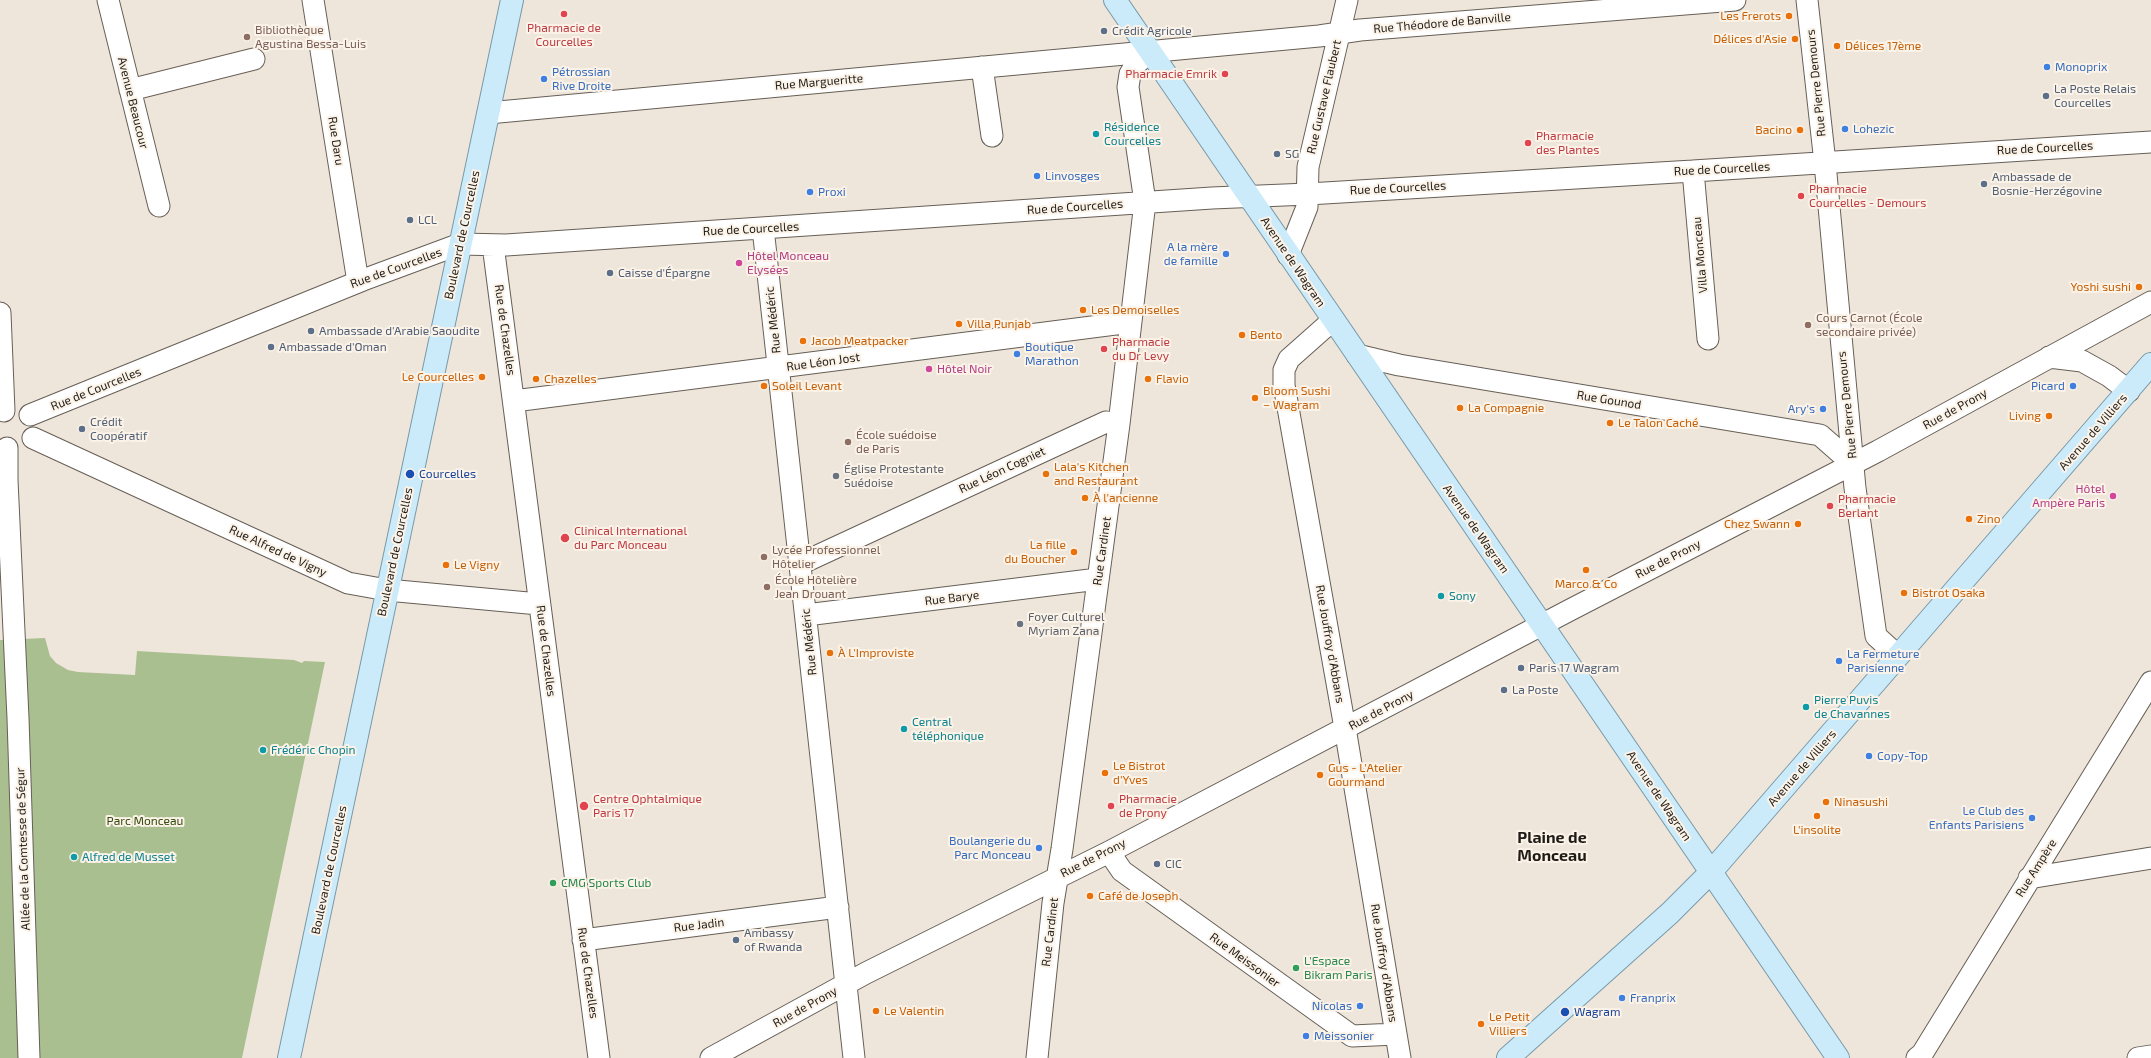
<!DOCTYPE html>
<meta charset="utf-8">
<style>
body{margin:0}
canvas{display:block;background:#efe6db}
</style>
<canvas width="2151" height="1058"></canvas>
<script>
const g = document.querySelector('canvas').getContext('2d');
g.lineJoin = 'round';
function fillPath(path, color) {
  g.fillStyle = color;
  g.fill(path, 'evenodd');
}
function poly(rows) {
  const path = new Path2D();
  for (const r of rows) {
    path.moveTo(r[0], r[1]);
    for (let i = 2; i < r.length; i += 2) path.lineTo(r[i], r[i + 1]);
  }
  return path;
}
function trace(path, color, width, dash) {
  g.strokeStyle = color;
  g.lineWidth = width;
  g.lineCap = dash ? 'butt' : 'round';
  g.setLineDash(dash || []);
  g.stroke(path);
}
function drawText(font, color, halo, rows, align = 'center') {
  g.font = font + ' "Exo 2",sans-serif';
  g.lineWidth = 4;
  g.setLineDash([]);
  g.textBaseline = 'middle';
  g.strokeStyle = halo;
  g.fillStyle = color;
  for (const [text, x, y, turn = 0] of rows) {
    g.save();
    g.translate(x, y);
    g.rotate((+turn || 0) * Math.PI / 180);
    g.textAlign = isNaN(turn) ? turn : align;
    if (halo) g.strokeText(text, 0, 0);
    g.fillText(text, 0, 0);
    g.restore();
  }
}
fillPath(poly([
 [45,638,50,656,56,663,68,670,78,672,135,675,137,651,294,660,302,663,304,661,325,662,242,1058,0,1058,0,640]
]), '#aabf90');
const minor = poly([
 [108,0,159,206],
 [313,0,358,282],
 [1807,0,1825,163,1855,488,1876,636,1898,656],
 [982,67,992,136],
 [130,90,254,59],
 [488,113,1319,36,1360,30,1735,0],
 [1693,171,1708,339],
 [763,228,854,1058],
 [493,245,599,1058],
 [1288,255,1307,207,1308,167,1347,0],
 [0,313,4,411],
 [1333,320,1289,359,1284,370,1284,385,1345,728,1400,1058],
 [1357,355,1399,365,1820,435,1853,464],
 [2049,357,2082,361,2109,376,2129,391],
 [514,401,1131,322],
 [30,415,363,280,460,244,506,245,1212,198,1308,194,1693,171,2151,142],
 [33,438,348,583,387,590,539,604],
 [7,448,7,480,18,718,29,1058],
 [800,564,1106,422,1119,424],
 [806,615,1098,579],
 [1109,852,1122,871,1352,1036,1396,1034],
 [2029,878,2151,858],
 [583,940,838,907],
 [711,1058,866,973,1109,852,1570,610,1878,451,2151,302],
 [1037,1058,1053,903,1062,849,1119,424,1145,202,1128,87,1130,74,1137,63,1150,51],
 [1917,1058,1922,1054,2151,682],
 [2138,1058,2151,1056]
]);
const major = poly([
 [1115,0,1838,1058],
 [289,1058,512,0],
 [1508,1058,1670,913,1711,872,2151,364]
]);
trace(minor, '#675f56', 23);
trace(major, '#7899a8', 24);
trace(minor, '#fff', 21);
trace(major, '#cbebfa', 22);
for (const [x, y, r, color] of [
 [564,14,4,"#e0444e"],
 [1789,16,4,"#e8710a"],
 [1104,31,4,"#5c6f8a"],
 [247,37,4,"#8d6e63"],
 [1795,39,4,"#e8710a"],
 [1837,46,4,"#e8710a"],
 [2047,67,4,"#3f7fe0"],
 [1225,74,4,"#e0444e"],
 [544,79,4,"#3f7fe0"],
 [2046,96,4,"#5c6f8a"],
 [1845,129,4,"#3f7fe0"],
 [1800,130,4,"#e8710a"],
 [1096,134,4,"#0f9aa8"],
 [1528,143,4,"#e0444e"],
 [1277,154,4,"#5c6f8a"],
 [1037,176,4,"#3f7fe0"],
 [1984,184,4,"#5c6f8a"],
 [810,192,4,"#3f7fe0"],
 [1801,196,4,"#e0444e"],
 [410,220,4,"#5c6f8a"],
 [1226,254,4,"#3f7fe0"],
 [739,263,4,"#d1479c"],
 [610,273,4,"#5c6f8a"],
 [2139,287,4,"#e8710a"],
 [1083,310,4,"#e8710a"],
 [959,324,4,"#e8710a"],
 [1808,325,4,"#8d6e63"],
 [311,331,4,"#5c6f8a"],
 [1242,335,4,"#e8710a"],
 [803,341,4,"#e8710a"],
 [271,347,4,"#5c6f8a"],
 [1104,349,4,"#e0444e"],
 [1017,354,4,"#3f7fe0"],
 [929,369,4,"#d1479c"],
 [482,377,4,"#e8710a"],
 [536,379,4,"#e8710a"],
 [1148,379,4,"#e8710a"],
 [764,386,4,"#e8710a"],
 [2073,386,4,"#3f7fe0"],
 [1255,398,4,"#e8710a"],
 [1460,408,4,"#e8710a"],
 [1823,409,4,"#3f7fe0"],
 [2049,416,4,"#e8710a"],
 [1610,423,4,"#e8710a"],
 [82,429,4,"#5c6f8a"],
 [848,442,4,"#8d6e63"],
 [410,474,5,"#1a4fb4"],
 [1046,474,4,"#e8710a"],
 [836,476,4,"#6b7280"],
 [2113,496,4,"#d1479c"],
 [1085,498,4,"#e8710a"],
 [1830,506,4,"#e0444e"],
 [1969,519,4,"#e8710a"],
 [1798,524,4,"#e8710a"],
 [565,538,5,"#e0444e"],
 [1074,552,4,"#e8710a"],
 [764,557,4,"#8d6e63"],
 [446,565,4,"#e8710a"],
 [1586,570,4,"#e8710a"],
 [767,587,4,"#8d6e63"],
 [1904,593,4,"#e8710a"],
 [1441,596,4,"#0f9aa8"],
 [1020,624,4,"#6b7280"],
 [830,653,4,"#e8710a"],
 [1839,661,4,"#3f7fe0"],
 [1521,668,4,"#5c6f8a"],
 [1504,690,4,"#5c6f8a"],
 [1806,707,4,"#0f9aa8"],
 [904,729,4,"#0f9aa8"],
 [263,750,4,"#0f9aa8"],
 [1869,756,4,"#3f7fe0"],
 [1105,773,4,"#e8710a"],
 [1320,775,4,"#e8710a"],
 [1826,802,4,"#e8710a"],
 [584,806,5,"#e0444e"],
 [1111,806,4,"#e0444e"],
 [1817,816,4,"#e8710a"],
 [2032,818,4,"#3f7fe0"],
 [1039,848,4,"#3f7fe0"],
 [74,857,4,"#0f9aa8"],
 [1157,864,4,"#5c6f8a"],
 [553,883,4,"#2e9e5b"],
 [1090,896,4,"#e8710a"],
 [736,940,4,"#5c6f8a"],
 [1296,968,4,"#2e9e5b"],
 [1622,998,4,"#3f7fe0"],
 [1360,1006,4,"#3f7fe0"],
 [876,1011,4,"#e8710a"],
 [1565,1012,5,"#1a4fb4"],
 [1481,1024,4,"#e8710a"],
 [1306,1036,4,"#3f7fe0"]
]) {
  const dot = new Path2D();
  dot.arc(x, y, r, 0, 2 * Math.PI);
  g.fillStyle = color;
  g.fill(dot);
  trace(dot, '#fcf3e8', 1.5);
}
drawText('12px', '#c56008', '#fcf3e8', [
 ["Les Frerots",1781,16,"right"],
 ["Délices d'Asie",1787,39,"right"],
 ["Délices 17ème",1845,46],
 ["Bacino",1792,130,"right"],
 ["Yoshi sushi",2131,287,"right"],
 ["Les Demoiselles",1091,310],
 ["Villa Punjab",967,324],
 ["Bento",1250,335],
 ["Jacob Meatpacker",811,341],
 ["Le Courcelles",474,377,"right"],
 ["Chazelles",544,379],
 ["Flavio",1156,379],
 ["Soleil Levant",772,386],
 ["Bloom Sushi",1263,391],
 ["– Wagram",1263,405],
 ["La Compagnie",1468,408],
 ["Living",2041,416,"right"],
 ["Le Talon Caché",1618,423],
 ["Lala's Kitchen",1054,467],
 ["and Restaurant",1054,481],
 ["À l'ancienne",1093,498],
 ["Zino",1977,519],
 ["Chez Swann",1790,524,"right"],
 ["La fille",1066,545,"right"],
 ["du Boucher",1066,559,"right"],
 ["Le Vigny",454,565],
 ["Marco & Co",1586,584,"center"],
 ["Bistrot Osaka",1912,593],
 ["À L'Improviste",838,653],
 ["Le Bistrot",1113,766],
 ["d'Yves",1113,780],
 ["Gus - L'Atelier",1328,768],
 ["Gourmand",1328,782],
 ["Ninasushi",1834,802],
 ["L'insolite",1817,830,"center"],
 ["Café de Joseph",1098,896],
 ["Le Valentin",884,1011],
 ["Le Petit",1489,1017],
 ["Villiers",1489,1031]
], 'left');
drawText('12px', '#1f1c18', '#fcf3e8', [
 ["Rue Théodore de Banville",1442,23,-5],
 ["Rue Margueritte",819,82,-5],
 ["Rue Pierre Demours",1816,83,-96],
 ["Rue Gustave Flaubert",1324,97,-77],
 ["Avenue Beaucour",133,103,76],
 ["Rue Daru",336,141,81],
 ["Rue de Courcelles",2045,148,-3],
 ["Rue de Courcelles",1722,169,-3],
 ["Rue de Courcelles",1398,188,-3],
 ["Rue de Courcelles",1075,207,-4],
 ["Rue de Courcelles",751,229,-3],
 ["Boulevard de Courcelles",462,235,-78],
 ["Villa Monceau",1700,255,-95],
 ["Avenue de Wagram",1293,262,56],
 ["Rue de Courcelles",396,268,-20],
 ["Rue Médéric",773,320,-96],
 ["Rue de Chazelles",505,330,82],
 ["Rue Léon Jost",823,362,-8],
 ["Rue de Courcelles",96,389,-22],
 ["Rue Gounod",1609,400,9],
 ["Rue Pierre Demours",1847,405,-96],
 ["Rue de Prony",1955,409,-29],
 ["Avenue de Villiers",2093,432,-49],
 ["Rue Léon Cogniet",1002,470,-25],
 ["Avenue de Wagram",1476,529,55],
 ["Rue Alfred de Vigny",278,551,25],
 ["Rue Cardinet",1102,551,-82],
 ["Boulevard de Courcelles",395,552,-78],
 ["Rue de Prony",1668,559,-27],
 ["Rue Barye",952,598,-7],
 ["Rue Médéric",809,642,-96],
 ["Rue Jouffroy d'Abbans",1330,644,80],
 ["Rue de Chazelles",546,651,83],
 ["Rue de Prony",1381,710,-28],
 ["Avenue de Villiers",1802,768,-49],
 ["Avenue de Wagram",1659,796,56],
 ["Allée de la Comtesse de Ségur",23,849,-92],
 ["Rue de Prony",1093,858,-27],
 ["Rue Ampère",2036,868,-58],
 ["Boulevard de Courcelles",329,870,-78],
 ["Rue Jadin",699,925,-7],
 ["Rue Cardinet",1050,932,-83],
 ["Rue Meissonier",1245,960,36],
 ["Rue Jouffroy d'Abbans",1384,963,81],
 ["Rue de Chazelles",588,973,82],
 ["Rue de Prony",805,1007,-29]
]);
drawText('12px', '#be3a42', '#fcf3e8', [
 ["Pharmacie de",564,28,"center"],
 ["Courcelles",564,42,"center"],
 ["Pharmacie Emrik",1217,74,"right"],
 ["Pharmacie",1536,136],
 ["des Plantes",1536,150],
 ["Pharmacie",1809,189],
 ["Courcelles - Demours",1809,203],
 ["Pharmacie",1112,342],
 ["du Dr Levy",1112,356],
 ["Pharmacie",1838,499],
 ["Berlant",1838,513],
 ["Clinical International",574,531],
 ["du Parc Monceau",574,545],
 ["Centre Ophtalmique",593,799],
 ["Paris 17",593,813],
 ["Pharmacie",1119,799],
 ["de Prony",1119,813]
], 'left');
drawText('12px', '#785e54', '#fcf3e8', [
 ["Bibliothèque",255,30],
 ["Agustina Bessa-Luis",255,44],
 ["Cours Carnot (École",1816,318],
 ["secondaire privée)",1816,332],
 ["École suédoise",856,435],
 ["de Paris",856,449],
 ["Lycée Professionnel",772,550],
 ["Hôtelier",772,564],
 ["École Hôtelière",775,580],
 ["Jean Drouant",775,594]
], 'left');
drawText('12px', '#4e5e75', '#fcf3e8', [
 ["Crédit Agricole",1112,31],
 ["La Poste Relais",2054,89],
 ["Courcelles",2054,103],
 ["SG",1285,154],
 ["Ambassade de",1992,177],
 ["Bosnie-Herzégovine",1992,191],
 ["LCL",418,220],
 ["Caisse d'Épargne",618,273],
 ["Ambassade d'Arabie Saoudite",319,331],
 ["Ambassade d'Oman",279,347],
 ["Crédit",90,422],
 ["Coopératif",90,436],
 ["Paris 17 Wagram",1529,668],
 ["La Poste",1512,690],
 ["CIC",1165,864],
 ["Ambassy",744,933],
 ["of Rwanda",744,947]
], 'left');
drawText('12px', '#366cbe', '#fcf3e8', [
 ["Monoprix",2055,67],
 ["Pétrossian",552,72],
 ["Rive Droite",552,86],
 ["Lohezic",1853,129],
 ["Linvosges",1045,176],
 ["Proxi",818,192],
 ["A la mère",1218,247,"right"],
 ["de famille",1218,261,"right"],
 ["Boutique",1025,347],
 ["Marathon",1025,361],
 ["Picard",2065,386,"right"],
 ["Ary's",1815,409,"right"],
 ["La Fermeture",1847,654],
 ["Parisienne",1847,668],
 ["Copy-Top",1877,756],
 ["Le Club des",2024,811,"right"],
 ["Enfants Parisiens",2024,825,"right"],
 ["Boulangerie du",1031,841,"right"],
 ["Parc Monceau",1031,855,"right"],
 ["Franprix",1630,998],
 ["Nicolas",1352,1006,"right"],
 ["Meissonier",1314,1036]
], 'left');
drawText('12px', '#0d838f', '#fcf3e8', [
 ["Résidence",1104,127],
 ["Courcelles",1104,141],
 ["Sony",1449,596],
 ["Pierre Puvis",1814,700],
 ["de Chavannes",1814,714],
 ["Central",912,722],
 ["téléphonique",912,736],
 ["Frédéric Chopin",271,750],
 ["Alfred de Musset",82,857]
], 'left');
drawText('12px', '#b23c85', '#fcf3e8', [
 ["Hôtel Monceau",747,256],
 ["Elysées",747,270],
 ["Hôtel Noir",937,369],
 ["Hôtel",2105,489,"right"],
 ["Ampère Paris",2105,503,"right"]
], 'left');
drawText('12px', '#5b616d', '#fcf3e8', [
 ["Église Protestante",844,469],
 ["Suédoise",844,483],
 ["Foyer Culturel",1028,617],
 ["Myriam Zana",1028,631]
], 'left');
drawText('12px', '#164399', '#fcf3e8', [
 ["Courcelles",419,474],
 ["Wagram",1574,1012]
], 'left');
drawText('12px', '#354a0e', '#fcf3e8', [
 ["Parc Monceau",145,821]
]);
drawText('12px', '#27864d', '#fcf3e8', [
 ["CMG Sports Club",561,883],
 ["L'Espace",1304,961],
 ["Bikram Paris",1304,975]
], 'left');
drawText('bold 16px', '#1f1c18', '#fcf3e8', [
 ["Plaine de",1552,838],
 ["Monceau",1552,856]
]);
</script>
